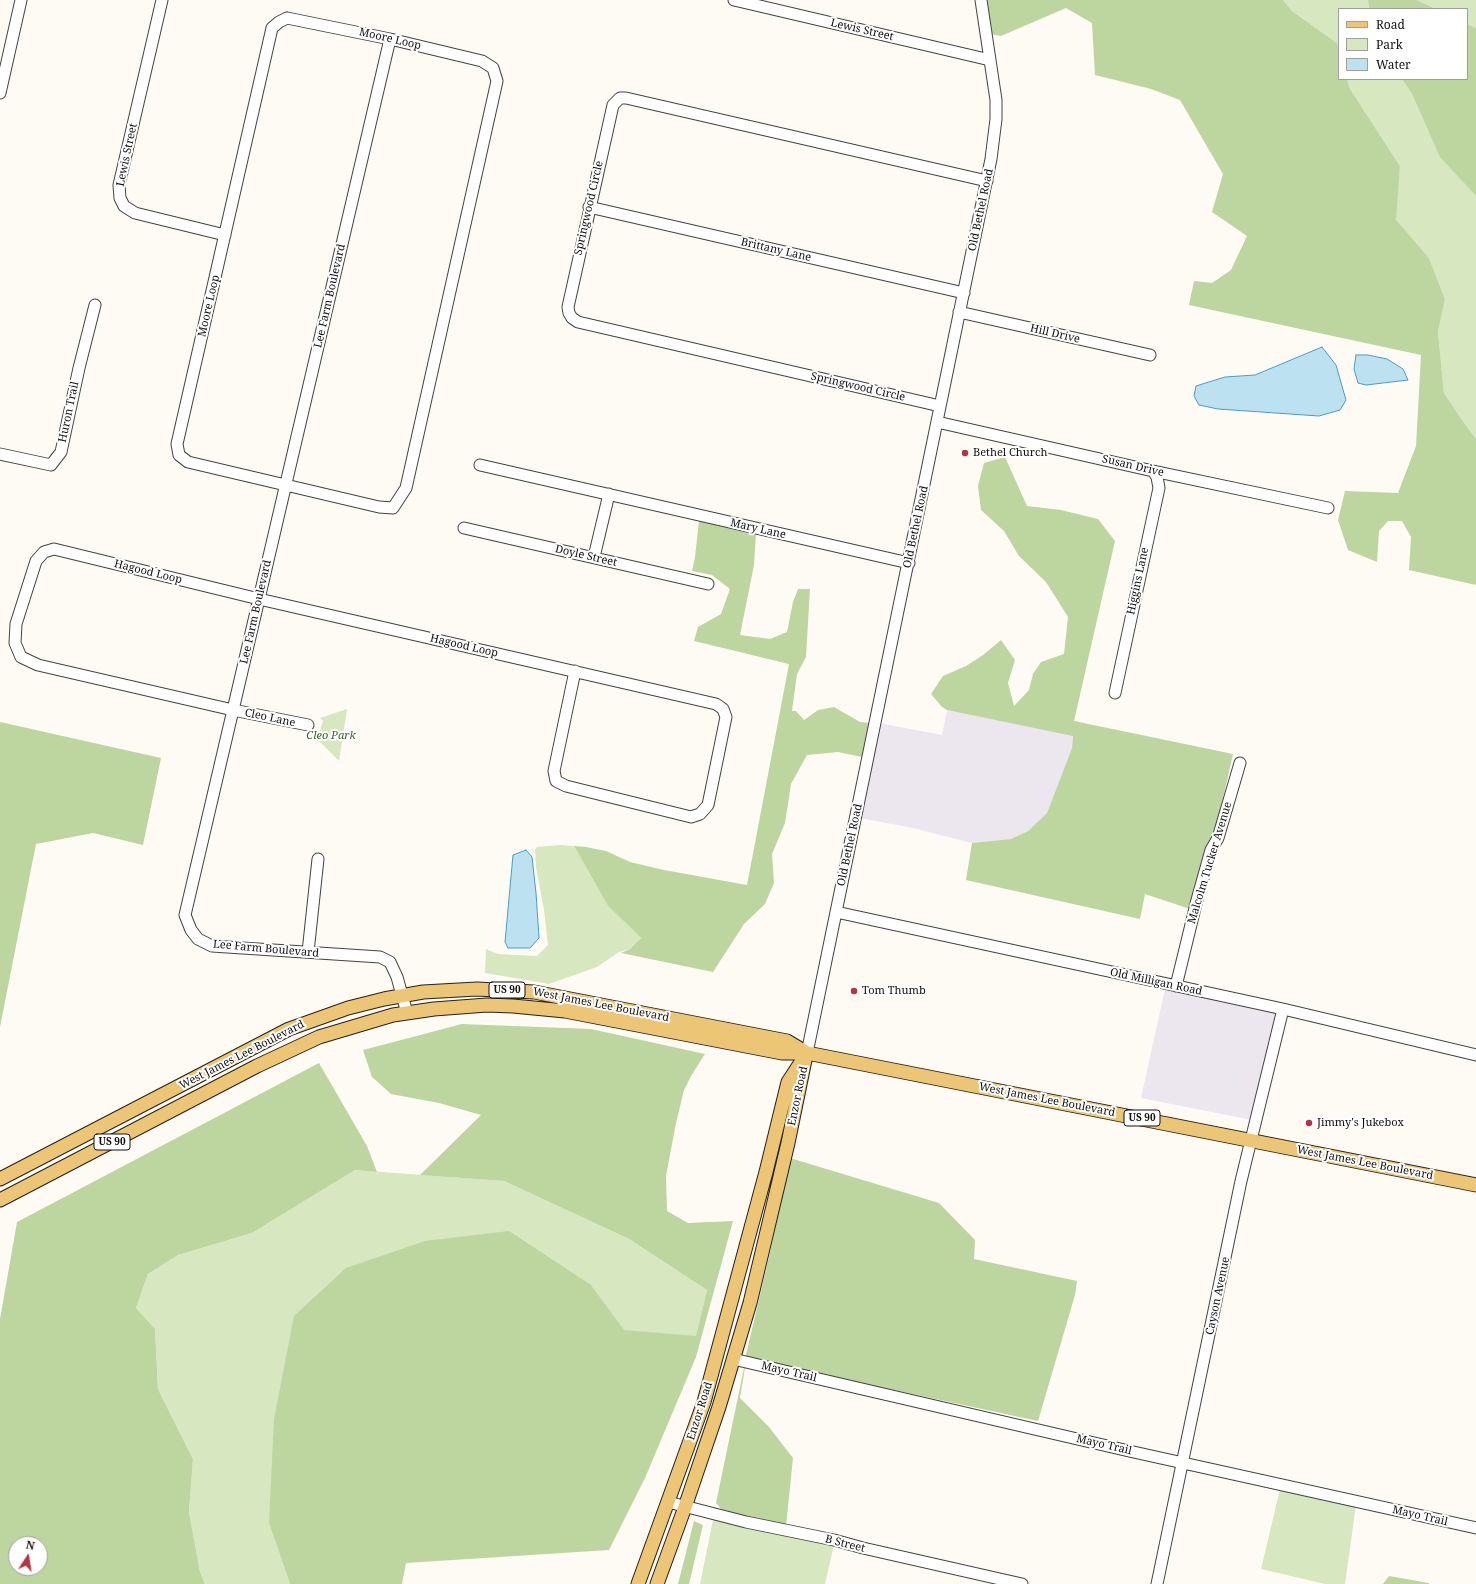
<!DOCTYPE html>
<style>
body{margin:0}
#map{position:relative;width:1476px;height:1584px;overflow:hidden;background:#fefbf4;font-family:"Noto Serif",serif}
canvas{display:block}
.legend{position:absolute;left:1338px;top:8px;width:130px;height:72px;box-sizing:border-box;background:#fff;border:1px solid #9f9f9f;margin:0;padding:5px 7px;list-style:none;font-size:12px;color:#101010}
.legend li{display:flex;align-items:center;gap:8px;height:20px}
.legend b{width:20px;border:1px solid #9f9f9f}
.north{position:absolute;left:8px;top:1536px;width:40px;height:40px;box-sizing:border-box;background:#fff;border:1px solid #9f9f9f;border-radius:50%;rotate:12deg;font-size:11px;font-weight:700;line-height:16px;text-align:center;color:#101010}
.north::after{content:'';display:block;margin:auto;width:14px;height:18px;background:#b63244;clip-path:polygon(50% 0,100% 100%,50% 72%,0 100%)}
</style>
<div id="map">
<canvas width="1476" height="1584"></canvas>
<ul class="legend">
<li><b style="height:5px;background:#edc675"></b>Road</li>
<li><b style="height:11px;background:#d7e7bf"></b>Park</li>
<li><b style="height:11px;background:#bce2f2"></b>Water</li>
</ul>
<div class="north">N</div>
</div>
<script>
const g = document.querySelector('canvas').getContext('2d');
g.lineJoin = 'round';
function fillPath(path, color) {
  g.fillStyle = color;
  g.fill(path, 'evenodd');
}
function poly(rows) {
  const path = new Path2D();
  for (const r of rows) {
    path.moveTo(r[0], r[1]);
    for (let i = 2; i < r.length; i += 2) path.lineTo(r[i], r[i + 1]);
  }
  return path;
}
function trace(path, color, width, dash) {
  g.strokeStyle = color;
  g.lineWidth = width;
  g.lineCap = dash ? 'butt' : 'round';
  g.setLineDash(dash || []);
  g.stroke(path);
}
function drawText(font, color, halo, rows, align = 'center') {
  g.font = font + ' "Noto Serif",serif';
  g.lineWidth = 4;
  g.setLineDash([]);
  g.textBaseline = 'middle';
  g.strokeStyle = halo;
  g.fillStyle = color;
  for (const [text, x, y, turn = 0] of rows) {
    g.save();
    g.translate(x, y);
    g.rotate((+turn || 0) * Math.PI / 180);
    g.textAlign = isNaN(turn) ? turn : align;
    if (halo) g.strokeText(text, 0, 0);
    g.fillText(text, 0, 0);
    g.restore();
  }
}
fillPath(poly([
 [947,710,1073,735,1072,748,1047,813,1028,831,1011,839,972,843,913,828,860,818,879,723,942,735],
 [1165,989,1277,1012,1252,1120,1141,1098]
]), '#ece6ee');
fillPath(poly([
 [1283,0,1368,0,1369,9,1339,9,1339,50,1337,43,1292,11],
 [1417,0,1476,0,1476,28,1467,24,1467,9,1436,9],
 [1347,79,1402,79,1412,94,1440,156,1476,196,1476,439,1460,417,1444,393,1438,332,1445,299,1429,258,1395,220,1400,166,1350,89],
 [347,709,339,761,314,736,319,735,323,721,320,718],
 [561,845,574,846,608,906,641,938,630,949,619,952,597,967,549,984,485,973,486,949,498,954,537,956,548,945,544,910,536,867,535,850,537,847],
 [355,1170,504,1181,629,1239,707,1290,696,1337,624,1331,591,1285,269,1523,290,1584,205,1584,200,1572,189,1512,193,1459,158,1389,155,1329,136,1308,148,1274,178,1255,252,1233],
 [1280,1489,1356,1505,1345,1584,1325,1584,1261,1569],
 [714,1515,834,1545,825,1584,700,1584]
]), '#d7e7bf');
fillPath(poly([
 [985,0,1283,0,1292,11,1337,43,1339,50,1339,79,1347,79,1350,89,1400,166,1396,220,1429,258,1445,299,1438,332,1444,393,1460,417,1476,439,1476,585,1409,570,1411,537,1402,521,1388,521,1379,531,1377,562,1348,550,1338,520,1345,491,1398,493,1416,446,1421,355,1189,305,1194,281,1212,283,1231,270,1247,236,1212,212,1223,174,1180,100,1151,89,1095,75,1092,23,1066,8,1001,36,990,34],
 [1368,0,1417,0,1436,9,1369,9],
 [1467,24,1476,28,1476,196,1440,157,1412,94,1402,79,1467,79],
 [1005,457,1027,506,1061,510,1098,519,1115,541,1074,721,1233,754,1215,834,1190,909,1145,894,1140,919,966,880,972,843,1011,839,1028,831,1047,813,1072,748,1073,736,947,710,942,707,931,694,943,676,966,666,983,655,1001,640,1015,660,1008,683,1014,706,1029,690,1033,674,1041,662,1064,654,1068,617,1046,582,1019,556,1004,531,981,510,978,486,984,463],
 [699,521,756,534,754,565,740,635,770,639,787,632,793,602,798,589,810,589,806,657,797,674,792,711,796,711,804,720,818,710,834,707,860,722,872,723,862,757,838,752,807,755,791,784,785,823,772,854,774,883,765,904,744,924,713,972,621,953,630,949,641,938,608,906,574,846,586,847,606,851,630,862,664,870,747,885,789,664,694,641,698,627,721,614,730,589,712,575,692,571,695,557],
 [0,722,161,758,143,845,93,833,36,844,0,1027],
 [462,1024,591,1029,705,1054,691,1076,684,1090,676,1123,666,1176,667,1211,688,1223,733,1221,696,1357,645,1478,609,1550,406,1563,402,1584,290,1584,269,1523,274,1419,294,1316,346,1268,425,1241,509,1231,591,1285,624,1330,696,1336,707,1290,629,1239,504,1181,420,1175,481,1115,439,1103,391,1094,372,1077,363,1050],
 [319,1063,367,1146,377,1172,355,1170,252,1233,178,1255,148,1274,136,1308,155,1329,158,1389,193,1459,189,1512,200,1572,205,1584,0,1584,0,1319,17,1222],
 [16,1544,40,1544,40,1568,16,1568],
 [790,1158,939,1203,975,1240,974,1259,1077,1281,1075,1295,1038,1421,861,1383,745,1359,769,1257],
 [744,1368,745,1368,740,1398,769,1427,793,1458,786,1526,729,1514,721,1509,716,1503],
 [694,1521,703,1525,689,1584,678,1584],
 [1389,1576,1429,1583,1429,1584,1383,1584]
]), '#bdd6a0');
const water = poly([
 [1322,347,1336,365,1346,400,1340,410,1319,416,1218,409,1199,405,1194,396,1196,386,1225,377,1255,375,1322,347],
 [1356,355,1368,355,1387,359,1403,369,1408,380,1366,385,1358,383,1354,369,1356,355],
 [526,850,532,857,536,893,539,938,530,948,508,948,505,942,513,855,526,850]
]);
fillPath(water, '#bce2f2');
trace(water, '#499dc3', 1);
const minor = poly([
 [162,0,119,185,120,198,124,206,135,213,225,235],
 [734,0,990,60],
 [287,18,390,39,482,61,493,68,497,81,406,488,393,508,379,507,188,462,179,455,177,444,272,28,279,22,287,18],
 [390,39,185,915,191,930,198,939,212,946,380,957,390,962,397,977,407,1013],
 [0,93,21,0],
 [589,207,964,293],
 [959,312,1150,355],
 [940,406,578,322,572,318,569,313,568,307,613,105,620,98,626,98,987,181],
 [937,422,1153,471,1328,508],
 [0,454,51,465,61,452,79,368,95,305],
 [480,465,909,563],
 [464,528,708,584],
 [594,557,609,494],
 [1115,693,1159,488,1157,477,1153,471],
 [308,725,233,710,38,665,21,657,15,643,16,624,36,561,44,552,54,549,259,599,716,704,723,709,726,717,708,805,700,814,691,817,566,786,556,781,554,771,575,671],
 [836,912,1283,1009,1476,1055],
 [308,952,318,859],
 [1176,986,1197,900,1211,850,1218,838,1240,763],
 [807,1053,991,159,996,119,996,100,981,0],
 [733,1359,1129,1451,1476,1528],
 [668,1502,746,1522,834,1540,863,1548,1022,1584],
 [1157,1584,1241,1181,1283,1009]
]);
const major = poly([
 [0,1179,289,1029,348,1008,384,999,423,992,477,989,534,992,787,1041,807,1053],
 [0,1200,257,1066,319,1037,393,1015,434,1009,487,1005,513,1006,565,1011,782,1053,807,1053,1476,1185],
 [638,1584,704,1402,766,1172,788,1082,807,1053],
 [657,1584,685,1507,719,1407,750,1303,788,1143,805,1060]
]);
trace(minor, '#434343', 13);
trace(major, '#212121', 15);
trace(minor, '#fff', 11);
trace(major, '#edc675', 13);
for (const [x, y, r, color] of [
 [965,453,4,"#b63244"],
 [854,991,4,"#b63244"],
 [1309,1123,4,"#b63244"]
]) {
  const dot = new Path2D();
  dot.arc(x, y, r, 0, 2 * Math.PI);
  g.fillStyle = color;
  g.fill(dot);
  trace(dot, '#fff', 1.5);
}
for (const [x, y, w] of [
 [507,990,36],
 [1142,1118,36],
 [112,1142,36]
]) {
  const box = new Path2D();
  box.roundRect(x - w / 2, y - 8, w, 16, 3);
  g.fillStyle = '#fff';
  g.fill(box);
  trace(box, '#101010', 1);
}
drawText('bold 10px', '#101010', null, [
 ["US 90",507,990],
 ["US 90",1142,1118],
 ["US 90",112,1142]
]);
drawText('11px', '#101010', '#fff', [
 ["Lewis Street",862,30,13],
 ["Moore Loop",390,39,13],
 ["Lewis Street",127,155,-78],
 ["Springwood Circle",589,208,-77],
 ["Old Bethel Road",981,210,-78],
 ["Brittany Lane",776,250,13],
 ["Lee Farm Boulevard",330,296,-77],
 ["Moore Loop",209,306,-77],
 ["Hill Drive",1055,334,13],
 ["Springwood Circle",858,387,13],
 ["Huron Trail",69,412,-78],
 ["Susan Drive",1133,466,13],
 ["Old Bethel Road",916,527,-78],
 ["Mary Lane",758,529,13],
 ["Doyle Street",586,556,13],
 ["Hagood Loop",148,572,14],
 ["Higgins Lane",1138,581,-78],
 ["Lee Farm Boulevard",256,612,-77],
 ["Hagood Loop",464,646,13],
 ["Cleo Lane",270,718,12],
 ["Old Bethel Road",850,845,-78],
 ["Malcolm Tucker Avenue",1210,863,-73],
 ["Lee Farm Boulevard",266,949,5],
 ["Old Milligan Road",1156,982,12],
 ["West James Lee Boulevard",601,1005,11],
 ["West James Lee Boulevard",242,1055,-27],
 ["Enzor Road",798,1096,-78],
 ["West James Lee Boulevard",1047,1100,11],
 ["West James Lee Boulevard",1365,1163,11],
 ["Cayson Avenue",1218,1296,-78],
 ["Mayo Trail",789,1372,13],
 ["Enzor Road",700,1411,-72],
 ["Mayo Trail",1104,1445,13],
 ["Mayo Trail",1420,1516,13],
 ["B Street",845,1544,14]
]);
drawText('11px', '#101010', '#fff', [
 ["Bethel Church",973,453],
 ["Tom Thumb",862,991],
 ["Jimmy's Jukebox",1317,1123]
], 'left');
drawText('italic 11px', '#376425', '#fff', [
 ["Cleo Park",331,736]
]);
</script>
